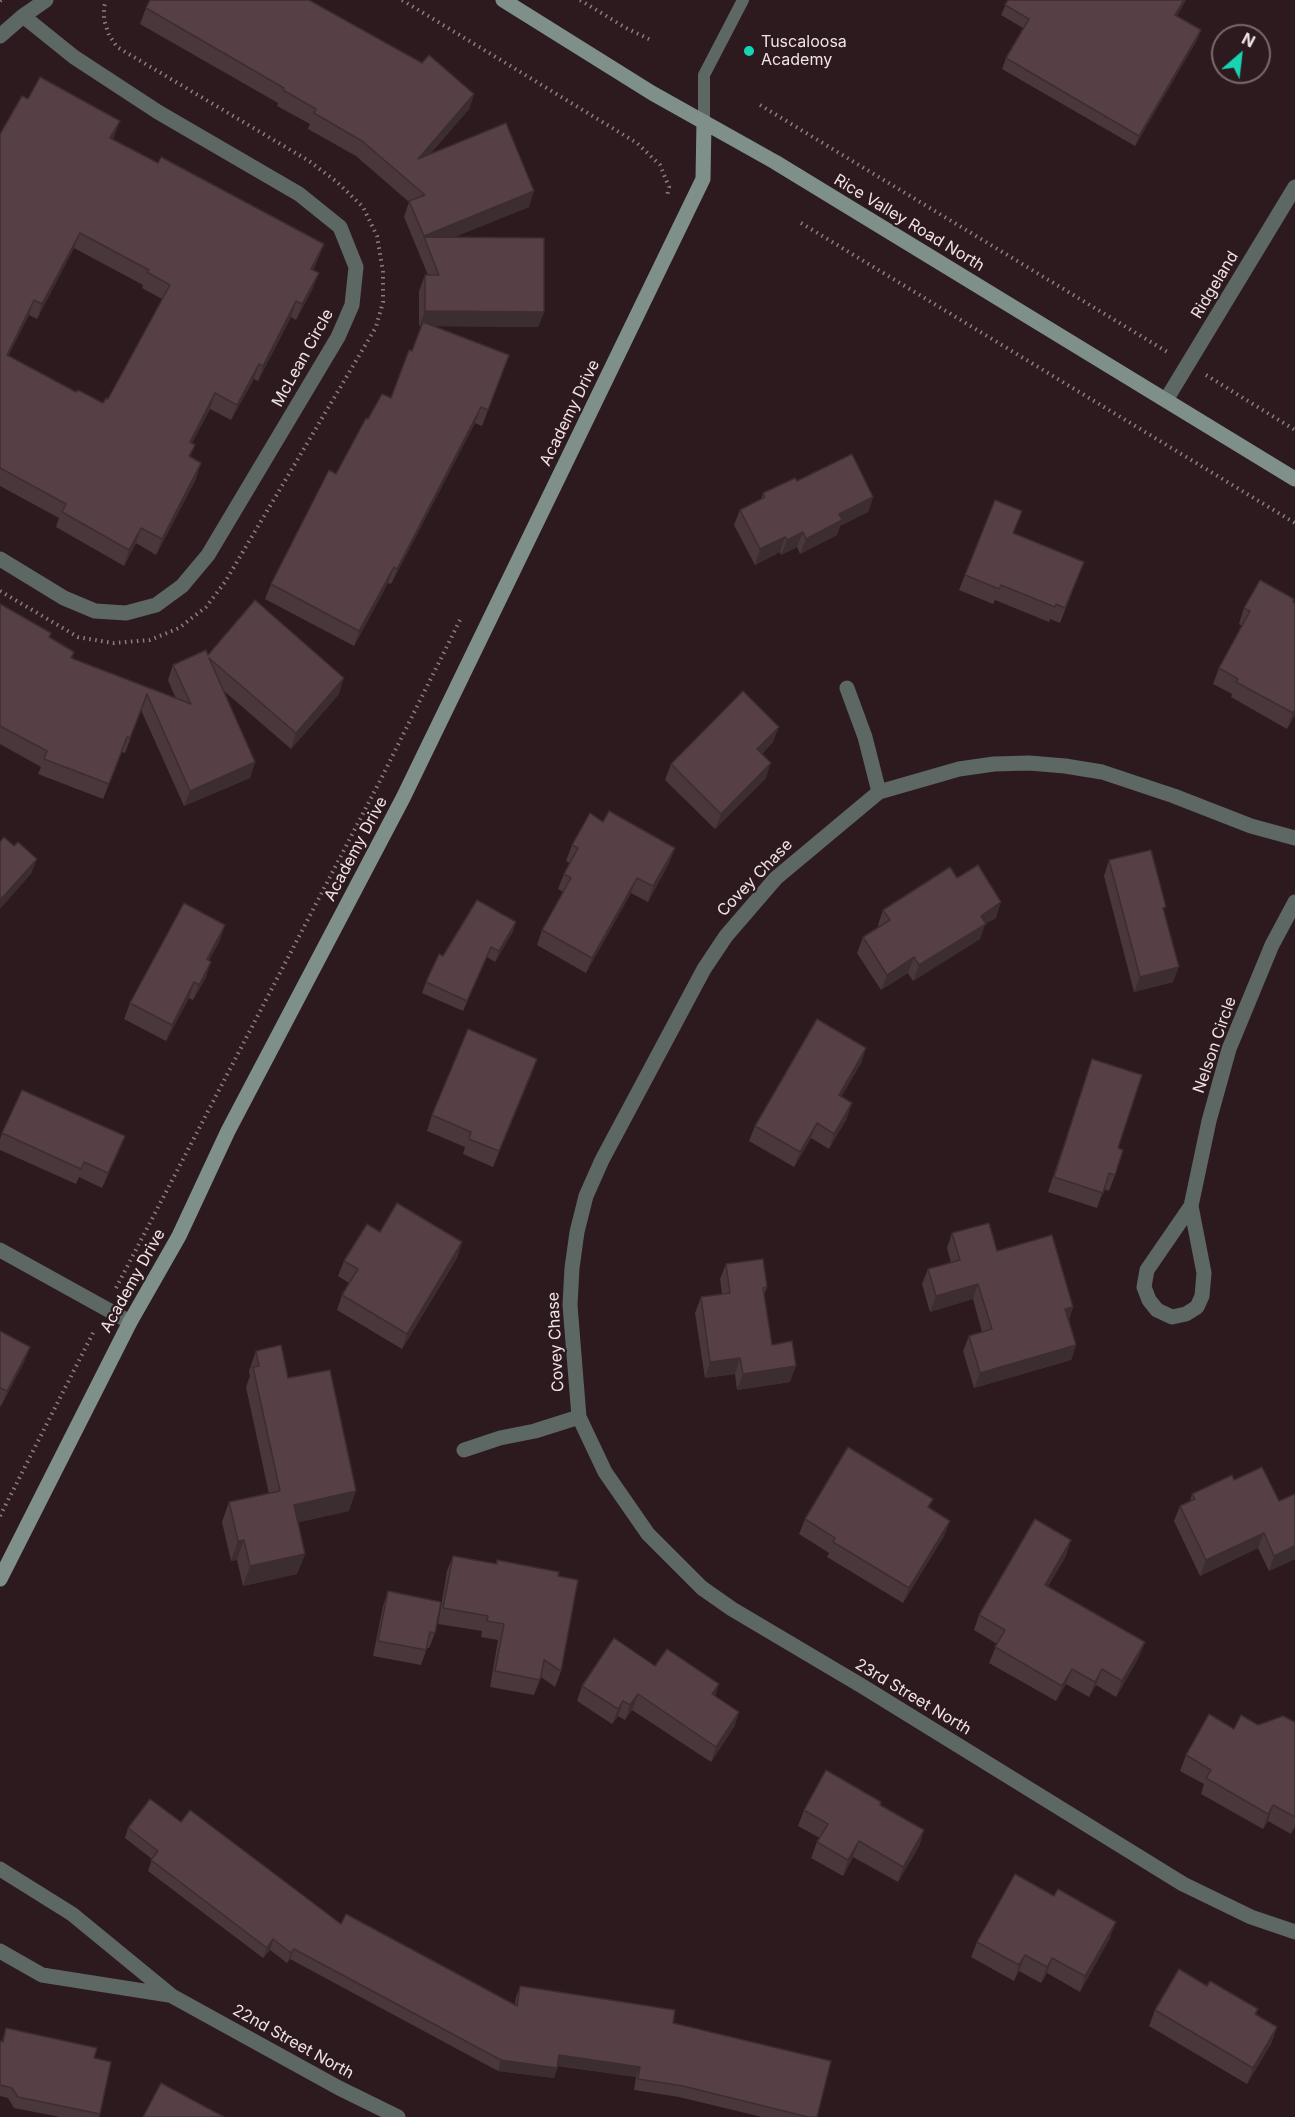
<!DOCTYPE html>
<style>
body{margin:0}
#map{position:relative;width:1295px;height:2117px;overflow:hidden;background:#2c1a1e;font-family:Inter,sans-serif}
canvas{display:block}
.north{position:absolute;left:1211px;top:24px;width:60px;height:60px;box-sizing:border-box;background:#2c1a1e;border:2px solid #7a6a6e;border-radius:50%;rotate:28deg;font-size:16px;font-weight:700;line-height:24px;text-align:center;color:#f0e3e5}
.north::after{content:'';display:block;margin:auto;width:21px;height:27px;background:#18d5b2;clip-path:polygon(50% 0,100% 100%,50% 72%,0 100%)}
</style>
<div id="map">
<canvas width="1295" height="2117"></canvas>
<div class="north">N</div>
</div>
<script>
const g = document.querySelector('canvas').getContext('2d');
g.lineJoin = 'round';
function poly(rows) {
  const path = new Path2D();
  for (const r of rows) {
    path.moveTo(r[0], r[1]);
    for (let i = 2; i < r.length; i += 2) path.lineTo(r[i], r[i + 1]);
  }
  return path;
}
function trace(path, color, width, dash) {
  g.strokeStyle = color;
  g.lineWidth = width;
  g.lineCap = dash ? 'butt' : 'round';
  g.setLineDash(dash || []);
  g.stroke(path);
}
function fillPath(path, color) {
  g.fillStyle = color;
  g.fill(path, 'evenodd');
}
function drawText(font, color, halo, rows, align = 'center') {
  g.font = font + ' Inter,sans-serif';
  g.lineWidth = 4.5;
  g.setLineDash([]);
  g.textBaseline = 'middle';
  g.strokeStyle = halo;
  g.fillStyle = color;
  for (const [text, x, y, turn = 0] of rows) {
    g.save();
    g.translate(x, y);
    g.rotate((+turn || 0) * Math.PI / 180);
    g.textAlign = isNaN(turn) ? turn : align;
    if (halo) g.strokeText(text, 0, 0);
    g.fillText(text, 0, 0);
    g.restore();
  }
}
trace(poly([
 [402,0,637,143,660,165,669,187,667,196],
 [580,0,626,28,651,40],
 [0,1,1,0],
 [760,105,1169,353],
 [801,223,1295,523],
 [1206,375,1295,430],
 [0,591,78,637,113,643,150,640,179,628,206,607,225,582,376,327,383,302,383,272,377,236,363,207,337,182,309,161,117,47,109,35,104,20,104,7,106,0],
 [116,1288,382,777,460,620],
 [0,1516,95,1329]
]), '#8d7d80', 4, [1.5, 4.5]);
trace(poly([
 [704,122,704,75,743,0]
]), '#5d6764', 12);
trace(poly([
 [23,16,46,0],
 [0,36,23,16,74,57,158,112,299,194,340,227,356,267,352,305,338,337,208,555,182,586,156,605,126,613,95,611,64,598,0,559],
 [1166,400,1295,187],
 [847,688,865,737,879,792],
 [1295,838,1251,826,1174,796,1102,772,1065,766,1029,763,994,764,959,769,879,792,776,878,726,936,704,969,602,1160,586,1196,577,1232,572,1268,570,1305,579,1417,605,1472,648,1534,702,1588,732,1609,862,1686,1183,1884,1251,1917,1295,1932],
 [1191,1206,1209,1121,1229,1049,1272,945,1295,902],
 [1191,1206,1204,1273,1202,1296,1197,1307,1186,1314,1172,1317,1157,1310,1149,1300,1144,1287,1147,1270,1191,1206],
 [0,1250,130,1322],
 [464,1450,500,1438,535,1431,579,1417],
 [0,1869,72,1914,172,1996,339,2088,398,2117],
 [0,1951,42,1975,169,1995]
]), '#5d6764', 15);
trace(poly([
 [503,0,652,93,775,162,1295,479],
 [0,1579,130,1322,179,1236,228,1131,403,798,565,464,703,179,704,122]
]), '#7f908b', 15);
fillPath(poly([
 [1008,0,1186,0,1177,16,1201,30,1197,40,1135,146,1002,69,1006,58,1023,28,1001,15],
 [146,8,474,94,469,109,430,154,529,207,454,237,544,312,538,327,433,326,509,355,482,426,475,423,391,584,388,583,354,646,265,599,271,584,368,419,391,398,412,351,422,326,419,326,419,291,425,275,428,275,404,217,409,202,356,156,308,129,310,124,277,106,278,103,140,24],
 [28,99,114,137,113,139,158,163,324,244,318,259,313,270,313,288,296,320,291,317,258,381,254,379,231,420,210,409,192,443,195,445,190,457,196,479,156,555,136,543,124,566,56,527,59,518,0,486,0,134],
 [74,248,143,285,142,288,162,299,108,399,103,403,76,392,8,356,29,315,37,319],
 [797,481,873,497,868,512,840,526,837,535,800,554,797,547,781,555,780,552,755,565,734,525,740,510,761,499,763,493],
 [1013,533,1084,562,1060,623,1050,619,1049,622,995,600,993,604,959,590,965,575],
 [1294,599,1293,602,1295,715,1287,729,1231,697,1232,694,1213,684,1219,668,1242,626,1239,624,1244,608],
 [0,604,49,637,74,652,72,658,176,699,168,680,173,665,208,655,339,694,291,749,224,691,255,762,250,778,184,806,141,710,125,753,122,752,103,799,38,774,41,767,0,744],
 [773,742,762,754,766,778,715,829,665,780,671,764],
 [603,822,675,848,669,863,648,902,631,893,586,973,537,945,542,930,563,892,558,889,564,874,570,863,566,861,572,845],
 [1109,860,1164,912,1173,982,1134,992,1104,876],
 [957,878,996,918,985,924,980,939,913,981,908,973,881,990,857,953,863,937,879,927,878,925,883,910],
 [516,922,512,933,495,962,487,957,463,1011,422,993,426,982,443,956],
 [220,940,209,960,206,977,193,1000,189,998,166,1041,124,1019,130,1003],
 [866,1048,861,1063,841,1097,847,1118,829,1149,811,1138,794,1167,749,1141,755,1126],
 [537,1059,493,1167,463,1154,465,1147,427,1131,432,1115],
 [1092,1059,1118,1148,1115,1175,1109,1191,1104,1189,1097,1208,1048,1192],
 [2,1133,125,1136,119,1151,102,1188,79,1177,76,1184,0,1150,0,1139],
 [380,1232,462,1242,457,1258,402,1349,337,1310,342,1295,349,1283,338,1276,344,1261],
 [952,1233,997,1251,1073,1307,1069,1319,1076,1345,1071,1360,974,1388,963,1351,969,1336,982,1332,973,1299,930,1312,922,1284,928,1269,951,1263,947,1248],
 [726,1264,767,1287,764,1295,772,1345,790,1382,737,1390,735,1374,705,1378,695,1313,701,1297,722,1294,720,1279],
 [0,1331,30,1347,24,1362,1,1406,0,1406],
 [256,1351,288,1378,349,1511,298,1522,305,1554,297,1574,243,1586,237,1560,231,1561,222,1522,229,1502,269,1494,246,1387,250,1376,249,1371],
 [1234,1480,1279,1501,1295,1559,1269,1571,1258,1548,1200,1576,1174,1521,1180,1506,1190,1501,1192,1494],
 [929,1508,944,1536,903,1603,827,1557,829,1553,799,1534,805,1519],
 [453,1556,496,1564,497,1560,558,1576,561,1671,555,1687,541,1677,534,1695,490,1687,498,1640,481,1637,482,1631,438,1624,447,1571],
 [1066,1556,1048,1586,1139,1657,1116,1697,1096,1685,1089,1697,1066,1684,1056,1701,989,1663,997,1644,974,1630,979,1615],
 [388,1591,435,1633,429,1648,427,1648,421,1665,373,1656,383,1606],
 [655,1666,715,1696,739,1712,734,1727,711,1762,632,1710,625,1720,618,1716,612,1724,577,1701,582,1686],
 [1295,1722,1295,1826,1291,1834,1268,1821,1263,1829,1201,1794,1204,1784,1180,1771,1186,1755,1234,1729,1258,1725],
 [880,1805,924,1830,919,1846,898,1882,853,1857,843,1876,811,1858,817,1842,820,1838,798,1826,804,1810],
 [181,1822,341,1924,515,2004,516,1997,520,1986,673,2023,817,2117,762,2117,679,2097,634,2090,636,2077,558,2066,554,2078,498,2071,290,1959,287,1963,270,1950,263,1958,148,1871,152,1859,125,1838,128,1828],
 [1110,1938,1080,1992,1047,1973,1041,1983,1019,1971,1014,1981,971,1957,977,1942],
 [1207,1986,1258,2009,1256,2014,1272,2042,1247,2084,1149,2026,1155,2010],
 [6,2028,94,2058,100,2114,99,2117,60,2117,14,2108,8,2098,0,2096,0,2041,2,2041]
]), '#4a373b');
fillPath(poly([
 [1184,0,1186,0,1171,26,1175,15],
 [1201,30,1197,40,1135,146,1139,136],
 [474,94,469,109,413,174,418,159],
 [120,121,114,137,105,153,110,138],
 [534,191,529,207,428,248,424,237,418,252,424,236],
 [80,233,74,248,37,319,42,304],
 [324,244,318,259,305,284,311,269],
 [319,273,313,288,296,320,302,304],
 [34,300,29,315,1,370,7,355],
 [296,301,291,317,258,381,263,366],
 [425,311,544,312,538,327,419,326],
 [259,364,254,379,231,420,237,405],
 [215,393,210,409,184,458,190,442],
 [481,407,475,423,391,584,397,569],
 [201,463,196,479,156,555,162,539],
 [873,497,868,512,840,526,837,535,800,554,806,539,839,514],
 [141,528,136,543,124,566,129,550],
 [803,532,797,547,781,555,787,540],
 [785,537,780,552,755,565,760,549],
 [394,567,388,583,354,646,359,631],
 [344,678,339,694,291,749,296,733],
 [1295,710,1295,715,1287,729,1293,713],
 [779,727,773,742,751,765,757,749],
 [255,762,250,778,184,806,190,791],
 [771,763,766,778,715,829,721,814],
 [675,848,669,863,648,902,653,886],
 [37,859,31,874,0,909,0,900],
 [637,878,631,893,586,973,592,958],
 [1001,902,996,918,985,924,980,939,913,981,919,965,981,916],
 [516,922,512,933,495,962,499,951],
 [225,925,220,940,201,975,207,959],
 [491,947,487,957,463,1011,467,1001],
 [914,957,908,973,881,990,887,975],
 [211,962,206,977,193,1000,199,985],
 [1179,967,1173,982,1134,992,1140,977],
 [194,982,189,998,166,1041,172,1025],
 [866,1048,861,1063,833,1111,839,1095],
 [537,1059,532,1074,493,1167,499,1151],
 [852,1103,847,1118,829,1149,834,1134],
 [817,1123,811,1138,794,1167,800,1152],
 [125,1136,119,1151,102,1188,108,1173],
 [462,1242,457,1258,402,1349,407,1334],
 [978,1284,973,1299,930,1312,936,1296],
 [1073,1307,1067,1322,1065,1309],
 [1076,1345,1071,1360,974,1388,980,1373],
 [30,1347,24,1362,1,1406,7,1391],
 [740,1358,735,1374,705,1378,710,1362],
 [796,1366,790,1382,737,1390,743,1374],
 [356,1491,349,1511,287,1525,294,1505],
 [950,1521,944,1536,903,1603,909,1588],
 [1264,1533,1258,1548,1200,1576,1206,1560],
 [244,1540,237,1560,231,1561,238,1541],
 [1071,1540,1066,1556,1040,1600,1045,1585],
 [1295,1546,1295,1559,1269,1571,1274,1556],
 [305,1554,297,1574,243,1586,250,1566],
 [1145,1642,1139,1657,1116,1697,1122,1681],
 [1072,1669,1066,1684,1056,1701,1062,1686],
 [1102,1669,1096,1685,1089,1697,1095,1682],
 [719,1684,714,1700,712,1694],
 [638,1694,632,1710,625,1720,630,1705],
 [623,1701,618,1716,612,1724,618,1709],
 [739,1712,734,1727,711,1762,716,1747],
 [1273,1805,1268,1821,1263,1829,1268,1814],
 [924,1830,919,1846,898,1882,903,1867],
 [859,1841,853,1857,843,1876,848,1860],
 [1116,1922,1110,1938,1080,1992,1085,1976],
 [273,1939,270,1950,263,1958,267,1948],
 [294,1949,290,1959,287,1963,291,1953],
 [1025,1955,1019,1971,1014,1981,1019,1965],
 [1052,1958,1047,1973,1041,1983,1047,1967],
 [1277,2027,1272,2042,1247,2084,1253,2068],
 [559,2055,640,2067,636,2077,556,2065],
 [501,2060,557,2068,554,2078,498,2071]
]), '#3c2d30');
const building = poly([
 [150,0,309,0,422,63,429,55,474,94,418,159,506,123,534,191,424,236,409,201,425,195,362,141,314,113,316,109,283,90,284,88,146,8,150,0],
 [1008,0,1184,0,1175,15,1201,30,1139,136,1006,58,1029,19,1005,5,1008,0],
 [40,77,120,121,110,138,158,163,161,157,324,244,311,269,319,273,302,304,296,301,263,366,259,364,237,405,215,393,190,442,195,445,189,456,201,463,162,539,141,528,129,550,62,512,66,504,0,468,0,134,22,96,28,99,40,77],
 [80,233,149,270,147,272,170,285,108,399,106,398,103,403,78,390,76,392,7,355,34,300,42,304,80,233],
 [424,237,544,238,544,312,425,311,425,275,439,275,424,237],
 [423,322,509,355,488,410,481,407,397,569,394,567,359,631,271,584,329,470,336,474,366,418,368,419,382,394,391,398,409,350,412,351,423,322],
 [852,454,873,497,839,514,842,520,806,539,803,532,787,540,785,537,760,549,740,510,765,497,763,493,795,478,797,481,852,454],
 [995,500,1022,511,1013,533,1084,562,1065,608,1056,604,1055,607,1001,585,999,589,965,575,995,500],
 [1260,580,1294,599,1293,602,1295,603,1295,710,1293,713,1236,682,1238,679,1219,668,1250,611,1244,608,1260,580],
 [255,600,344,678,296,733,209,658,255,762,190,791,147,694,130,738,127,737,109,784,44,759,47,751,0,726,0,604,51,633,49,637,74,652,71,658,191,704,173,665,206,650,208,655,255,600],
 [743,691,779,727,757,749,771,763,721,814,671,764,743,691],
 [609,811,675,848,653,886,637,878,592,958,542,930,571,878,564,874,578,848,572,845,590,813,603,822,609,811],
 [4,837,14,846,18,842,37,859,0,900,0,842,4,837],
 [1151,850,1166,907,1163,908,1179,967,1140,977,1109,860,1151,850],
 [978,865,1001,902,981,916,986,924,919,965,914,957,887,975,863,937,890,920,883,910,950,867,957,878,978,865],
 [477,900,516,922,499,951,491,947,467,1001,426,982,439,954,443,956,477,900],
 [184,903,225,925,207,959,211,962,199,985,194,982,172,1025,130,1003,184,903],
 [817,1019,866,1048,839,1095,852,1103,834,1134,817,1123,800,1152,755,1126,817,1019],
 [468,1029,537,1059,499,1151,469,1139,471,1132,432,1115,468,1029],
 [1092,1059,1142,1075,1118,1148,1123,1150,1115,1175,1109,1173,1103,1193,1054,1177,1092,1059],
 [22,1090,125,1136,108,1173,84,1162,81,1169,2,1133,22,1090],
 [397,1203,462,1242,407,1334,342,1295,358,1269,344,1261,367,1224,380,1232,397,1203],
 [989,1223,997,1251,1052,1235,1073,1307,1065,1309,1076,1345,980,1373,969,1336,992,1329,978,1284,936,1296,928,1269,960,1260,952,1233,989,1223],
 [763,1259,767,1287,763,1288,772,1345,792,1341,796,1366,743,1374,740,1358,710,1362,701,1297,730,1293,726,1264,763,1259],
 [0,1331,30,1347,7,1391,0,1388,0,1331],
 [281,1345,288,1378,330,1370,356,1491,294,1505,305,1554,250,1566,244,1540,238,1541,229,1502,280,1491,253,1367,259,1366,256,1351,281,1345],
 [848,1447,933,1499,928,1507,950,1521,909,1588,833,1542,835,1538,805,1519,848,1447],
 [1262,1467,1279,1501,1295,1494,1295,1546,1274,1556,1264,1533,1206,1560,1180,1506,1195,1499,1192,1494,1232,1475,1234,1480,1262,1467],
 [1035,1519,1071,1540,1045,1585,1145,1642,1122,1681,1102,1669,1095,1682,1072,1669,1062,1686,995,1647,1005,1630,979,1615,1035,1519],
 [453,1556,497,1564,497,1560,559,1572,558,1576,578,1580,561,1671,544,1660,540,1680,495,1671,504,1624,487,1621,488,1616,443,1608,453,1556],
 [388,1591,441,1602,435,1633,430,1632,426,1650,378,1641,388,1591],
 [614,1638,655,1666,667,1649,719,1684,712,1694,739,1712,716,1747,638,1694,630,1705,623,1701,618,1709,582,1686,614,1638],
 [1209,1714,1234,1729,1241,1715,1258,1725,1283,1716,1295,1722,1295,1817,1273,1805,1268,1814,1206,1778,1211,1770,1186,1755,1209,1714],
 [826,1770,881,1802,880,1805,924,1830,903,1867,859,1841,848,1860,817,1842,828,1824,804,1810,826,1770],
 [150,1799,181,1822,190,1810,341,1924,346,1914,517,2006,520,1986,675,2010,673,2023,831,2061,817,2117,808,2117,683,2086,638,2079,640,2067,559,2055,557,2068,501,2060,294,1949,291,1953,273,1939,267,1948,151,1860,158,1851,128,1828,150,1799],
 [1015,1874,1054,1896,1058,1889,1116,1922,1085,1976,1052,1958,1047,1967,1025,1955,1019,1965,977,1942,1015,1874],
 [1179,1969,1207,1986,1210,1981,1258,2009,1255,2014,1277,2027,1253,2068,1155,2010,1179,1969],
 [6,2028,97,2048,94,2058,111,2062,100,2114,18,2097,12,2088,0,2085,0,2041,3,2042,6,2028],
 [161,2083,224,2117,143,2117,161,2083]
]);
fillPath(building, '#564045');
trace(building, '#3c2d30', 1.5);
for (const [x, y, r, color] of [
 [749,51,6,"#18d5b2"]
]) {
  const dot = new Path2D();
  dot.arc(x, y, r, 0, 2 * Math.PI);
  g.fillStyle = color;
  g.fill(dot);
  trace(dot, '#2c1a1e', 2);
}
drawText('16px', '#f0e3e5', '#2c1a1e', [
 ["Tuscaloosa",761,42],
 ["Academy",761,60]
], 'left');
drawText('16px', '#f0e3e5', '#2c1a1e', [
 ["Rice Valley Road North",909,223,31],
 ["Ridgeland",1215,285,-59],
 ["McLean Circle",303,358,-61],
 ["Academy Drive",570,413,-64],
 ["Academy Drive",356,849,-62],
 ["Covey Chase",755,878,-46],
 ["Nelson Circle",1215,1045,-71],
 ["Academy Drive",133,1281,-61],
 ["Covey Chase",556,1342,-93],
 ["23rd Street North",913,1697,31],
 ["22nd Street North",293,2042,29]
]);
</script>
